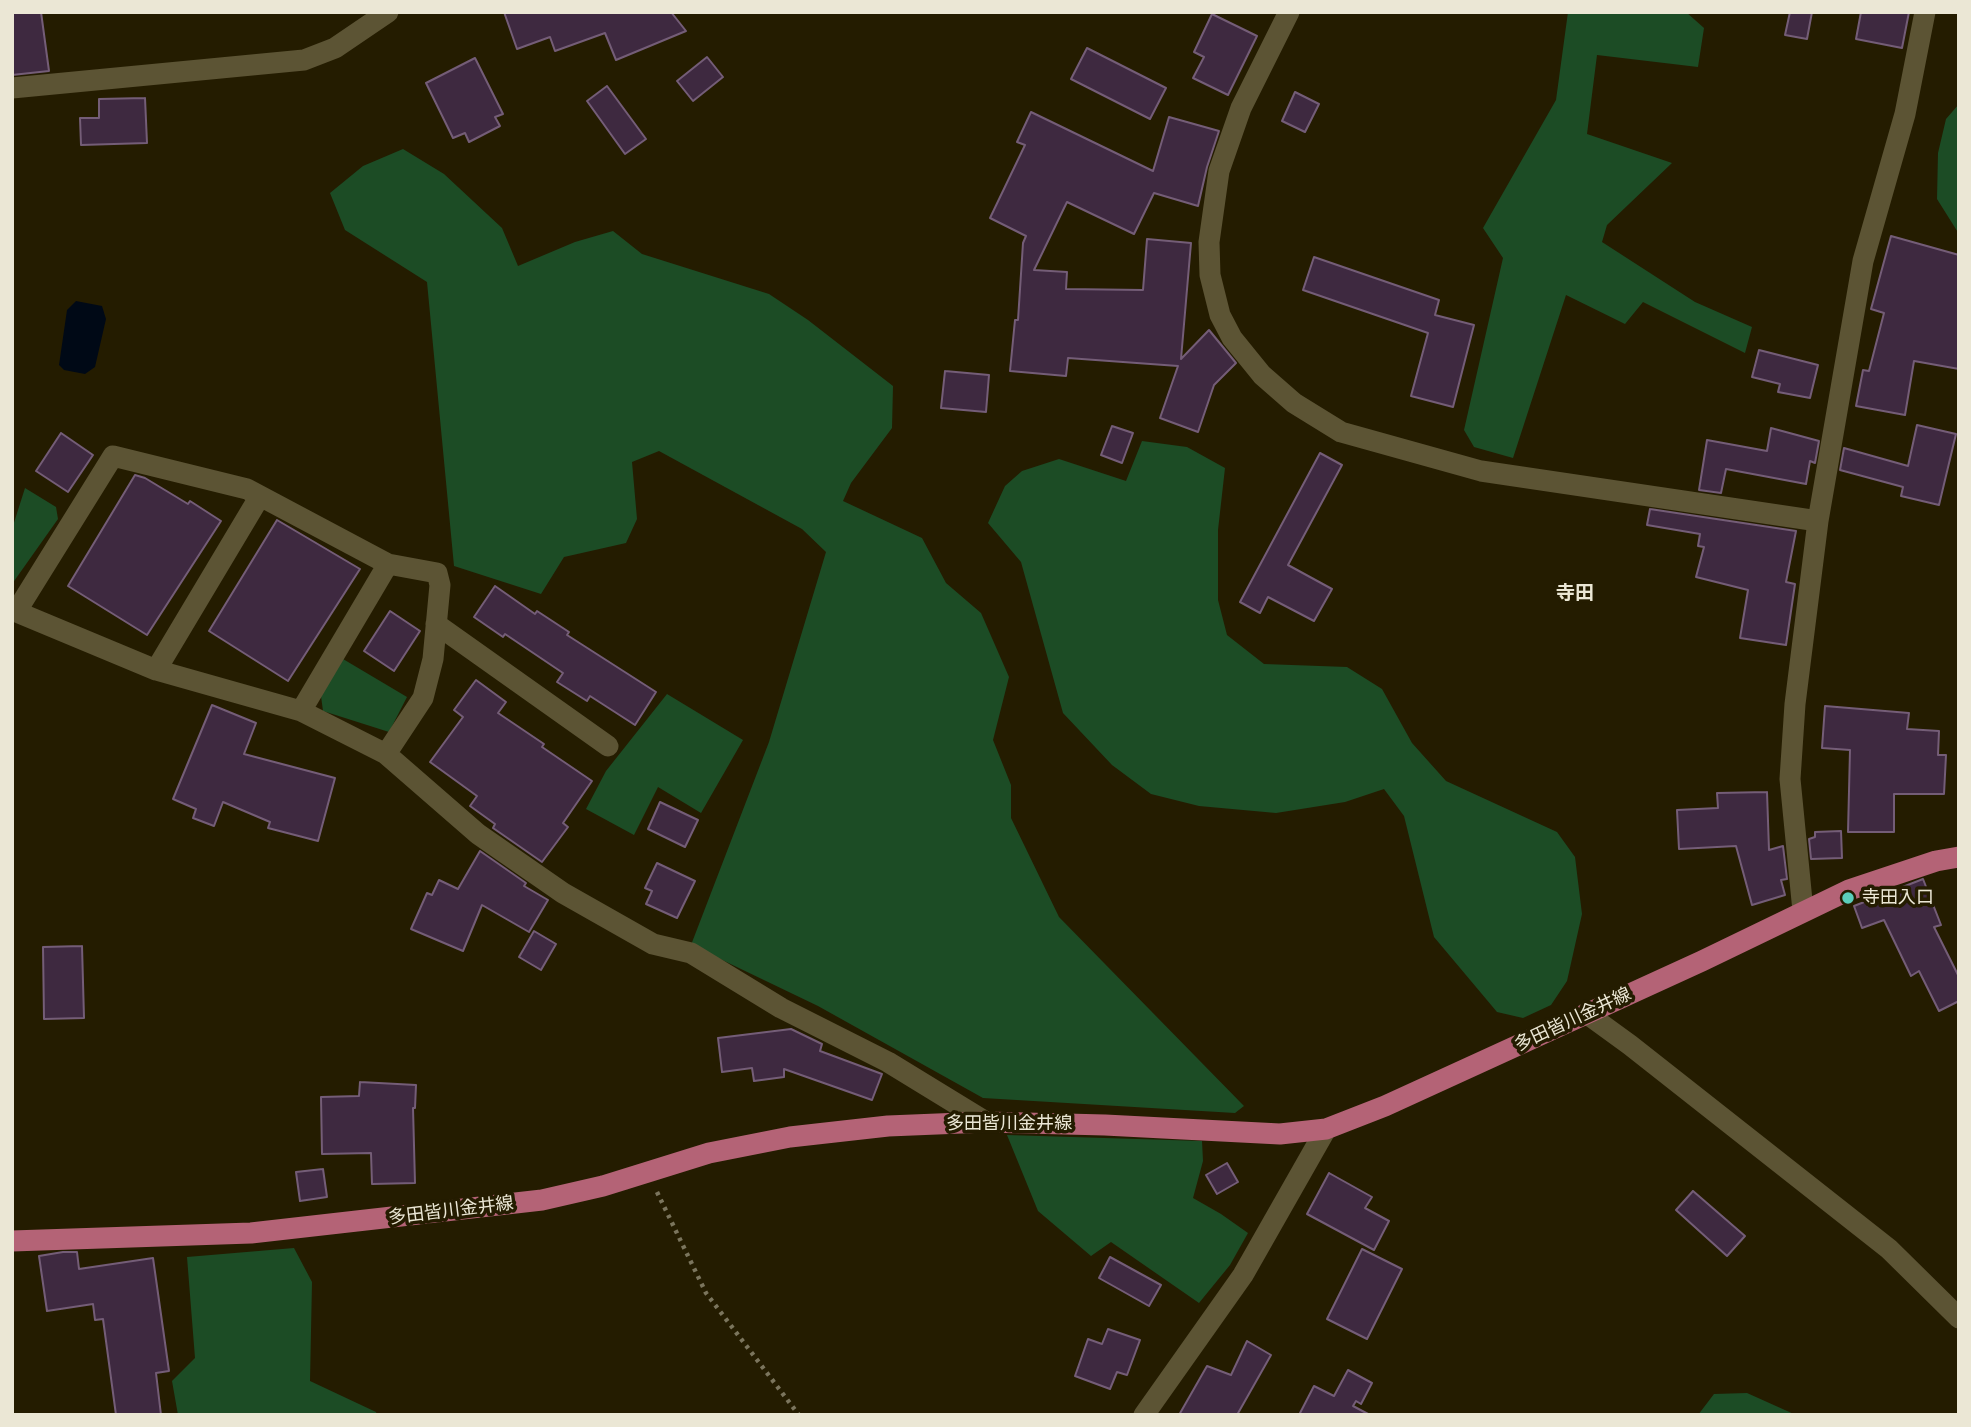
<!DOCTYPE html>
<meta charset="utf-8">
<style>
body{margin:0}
#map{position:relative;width:1971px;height:1427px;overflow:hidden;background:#241c00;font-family:Arial,sans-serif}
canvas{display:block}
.frame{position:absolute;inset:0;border:14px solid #ebe7d5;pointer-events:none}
</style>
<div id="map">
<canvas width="1971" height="1427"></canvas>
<div class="frame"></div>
</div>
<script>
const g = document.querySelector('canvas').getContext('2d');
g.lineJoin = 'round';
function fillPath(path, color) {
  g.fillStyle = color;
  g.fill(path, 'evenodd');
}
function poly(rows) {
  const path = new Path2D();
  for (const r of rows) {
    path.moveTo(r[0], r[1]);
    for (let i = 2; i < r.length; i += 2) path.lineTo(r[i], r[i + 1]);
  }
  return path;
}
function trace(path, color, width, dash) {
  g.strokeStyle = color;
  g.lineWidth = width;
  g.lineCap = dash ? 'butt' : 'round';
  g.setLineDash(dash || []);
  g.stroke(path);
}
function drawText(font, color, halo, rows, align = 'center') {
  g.font = font + ' Arial,"Noto Sans JP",sans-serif';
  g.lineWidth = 7;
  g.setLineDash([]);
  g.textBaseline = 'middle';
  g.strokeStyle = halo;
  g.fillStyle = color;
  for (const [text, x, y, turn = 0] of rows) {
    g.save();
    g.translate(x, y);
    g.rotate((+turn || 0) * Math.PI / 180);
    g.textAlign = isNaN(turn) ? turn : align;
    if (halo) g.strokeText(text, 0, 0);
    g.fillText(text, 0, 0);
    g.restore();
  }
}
fillPath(poly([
 [1568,12,1686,12,1704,28,1698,67,1597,55,1587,134,1672,163,1607,225,1602,242,1695,302,1752,327,1745,353,1643,302,1625,324,1566,295,1513,458,1474,447,1464,430,1503,258,1483,228,1556,100],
 [1959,104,1959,234,1937,199,1938,153,1946,119],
 [403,149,444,174,502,228,518,266,575,242,613,231,642,254,769,294,808,320,893,386,892,428,851,483,843,501,922,538,946,583,981,613,1009,677,993,740,1011,785,1011,818,1059,917,1244,1106,1235,1113,983,1098,818,1006,691,945,769,742,826,552,802,529,659,451,632,462,637,519,626,543,564,557,541,594,454,566,427,282,345,230,330,193,363,166],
 [1142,441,1187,447,1225,468,1218,530,1218,600,1227,635,1264,664,1347,667,1382,689,1412,743,1446,781,1557,832,1575,857,1582,914,1567,981,1551,1005,1523,1018,1497,1012,1434,937,1404,816,1384,789,1345,802,1276,813,1199,806,1151,794,1112,765,1063,713,1021,562,988,523,1005,486,1022,471,1059,459,1126,481],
 [25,488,56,507,58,519,12,584,12,529],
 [343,659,407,697,389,732,323,711,321,696],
 [667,694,743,740,701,813,658,787,634,835,586,809,606,771],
 [1007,1135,1202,1141,1203,1161,1193,1198,1221,1214,1248,1233,1230,1265,1199,1303,1111,1242,1091,1256,1038,1211],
 [294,1248,312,1282,310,1381,376,1412,377,1415,178,1415,172,1381,195,1358,187,1257],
 [1747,1393,1796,1415,1698,1415,1714,1394]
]), '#1c4c25');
fillPath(poly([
 [76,301,102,306,106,319,95,367,85,374,64,370,59,365,67,310]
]), '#000916');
const building = poly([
 [12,12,41,12,49,71,12,75,12,12],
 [504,12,671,12,686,31,616,60,605,33,555,51,550,37,517,49,504,12],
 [1790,12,1812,12,1807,39,1785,35,1790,12],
 [1861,12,1909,12,1902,48,1856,39,1861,12],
 [1212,14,1257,36,1228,95,1193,78,1204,57,1194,52,1212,14],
 [1087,48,1166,88,1150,119,1071,79,1087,48],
 [707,57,723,77,693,101,677,81,707,57],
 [475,58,503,114,495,117,500,126,469,142,465,133,453,138,426,83,475,58],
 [607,86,646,139,625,154,587,101,607,86],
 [1295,92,1319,104,1305,132,1282,121,1295,92],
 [145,98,147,143,81,145,80,118,99,118,99,99,145,98],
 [1031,112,1153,171,1169,117,1219,131,1207,167,1198,206,1154,193,1134,234,1067,202,1034,270,1067,272,1066,289,1143,290,1147,239,1191,243,1181,359,1209,330,1236,363,1214,385,1198,432,1160,418,1178,366,1068,358,1066,376,1010,371,1015,320,1018,320,1023,243,1026,236,990,218,1025,145,1017,142,1031,112],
 [1891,236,1959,255,1959,369,1914,361,1905,415,1856,406,1863,370,1869,371,1884,313,1871,309,1891,236],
 [1314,257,1439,300,1435,315,1474,325,1453,407,1411,396,1428,333,1303,290,1314,257],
 [1759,350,1818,365,1810,398,1778,392,1780,384,1752,377,1759,350],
 [945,371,989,375,986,412,941,408,945,371],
 [1917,425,1956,434,1939,505,1901,496,1903,487,1840,470,1844,448,1908,466,1917,425],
 [1112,426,1133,433,1122,463,1101,455,1112,426],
 [1771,428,1819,441,1815,463,1810,461,1806,484,1726,469,1721,493,1699,490,1707,440,1767,451,1771,428],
 [61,433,93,455,68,492,36,471,61,433],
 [1320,453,1342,465,1288,565,1332,589,1314,621,1268,597,1260,613,1240,602,1320,453],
 [135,475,145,478,188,504,190,501,221,521,147,635,68,586,135,475],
 [1650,509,1796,531,1786,582,1795,584,1786,645,1740,638,1748,590,1696,577,1704,547,1698,546,1700,534,1647,525,1650,509],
 [277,520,360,569,288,681,209,631,277,520],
 [495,586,535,614,537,611,569,632,567,635,656,692,635,725,590,696,587,701,557,682,563,673,505,634,503,637,474,617,495,586],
 [390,611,420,631,394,671,364,651,390,611],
 [476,680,506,702,498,713,544,744,542,747,592,781,563,823,568,827,542,862,493,828,495,824,470,806,477,796,430,762,463,717,454,710,476,680],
 [212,705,256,723,244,754,335,778,318,841,268,828,270,822,223,802,214,826,193,818,196,809,173,799,212,705],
 [1825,706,1909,713,1907,729,1939,731,1938,755,1946,755,1944,794,1894,794,1894,832,1848,832,1850,750,1822,748,1825,706],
 [1767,792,1769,850,1783,846,1787,879,1781,880,1785,895,1752,905,1736,846,1679,849,1677,810,1718,808,1717,793,1767,792],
 [660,802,698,820,685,847,648,829,660,802],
 [1841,831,1842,858,1811,859,1809,839,1815,837,1815,832,1841,831],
 [480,851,526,883,524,886,548,900,529,932,482,905,463,951,411,929,427,893,432,895,439,880,458,889,480,851],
 [657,863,695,881,677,918,646,904,652,891,645,888,657,863],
 [1923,879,1941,925,1934,927,1959,977,1959,1001,1939,1011,1919,971,1911,976,1884,920,1862,928,1854,906,1923,879],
 [534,931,556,944,541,970,519,957,534,931],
 [82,946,84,1018,44,1019,43,947,82,946],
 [791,1029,822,1044,820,1051,882,1074,872,1100,784,1069,784,1077,754,1081,752,1068,722,1072,718,1038,791,1029],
 [360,1082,416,1085,415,1108,413,1108,415,1183,372,1184,371,1153,322,1154,321,1097,359,1096,360,1082],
 [1227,1163,1238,1182,1217,1194,1206,1175,1227,1163],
 [323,1169,327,1197,300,1201,296,1172,323,1169],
 [1329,1173,1372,1197,1365,1208,1389,1221,1374,1250,1307,1214,1329,1173],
 [1693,1191,1745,1236,1727,1256,1676,1210,1693,1191],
 [1362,1249,1402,1269,1367,1339,1327,1319,1362,1249],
 [63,1252,77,1252,79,1269,153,1258,169,1371,156,1373,161,1415,116,1415,103,1319,95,1320,93,1304,47,1311,39,1256,63,1252],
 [1110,1257,1161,1285,1149,1306,1099,1278,1110,1257],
 [1108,1329,1140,1340,1127,1375,1117,1372,1110,1389,1075,1376,1088,1339,1102,1344,1108,1329],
 [1247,1341,1271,1355,1237,1415,1179,1415,1207,1366,1231,1375,1247,1341],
 [1348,1370,1372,1383,1361,1404,1356,1401,1353,1406,1370,1415,1299,1415,1314,1386,1334,1396,1348,1370]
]);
fillPath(building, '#3e2940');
trace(building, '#745d77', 2);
trace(poly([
 [657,1192,706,1293,799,1415]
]), '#7b755d', 4.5, [3.5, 5]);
trace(poly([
 [1289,12,1241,108,1219,171,1209,242,1210,275,1220,315,1232,338,1262,375,1294,403,1341,432,1481,471,1818,521],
 [12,88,304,60,335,48,388,12],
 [12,610,156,670,301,711,386,754,478,834,563,893,653,944,691,953,781,1008,888,1062,986,1122],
 [16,612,113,456,247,489,388,564,301,711],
 [436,624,608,746],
 [156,670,260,496],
 [386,754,423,698,433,659,440,585,437,573,388,564],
 [1803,911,1790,779,1795,704,1818,521,1863,261,1905,114,1925,12],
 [1586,1013,1630,1045,1889,1249,1959,1318],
 [1144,1415,1243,1275,1326,1129]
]), '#5c5434', 21);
trace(poly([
 [12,1241,251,1233,542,1200,603,1186,709,1153,790,1137,888,1126,986,1122,1105,1125,1280,1134,1326,1129,1385,1106,1702,961,1849,890,1936,861,1959,857]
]), '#b46376', 21);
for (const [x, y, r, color] of [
 [1848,898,7,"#5bcebb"]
]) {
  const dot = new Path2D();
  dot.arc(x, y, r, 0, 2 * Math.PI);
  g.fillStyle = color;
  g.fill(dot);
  trace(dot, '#241c00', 2.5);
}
drawText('18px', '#ebe7d5', '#241c00', [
 ["寺田入口",1862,898]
], 'left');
drawText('18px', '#ebe7d5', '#241c00', [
 ["多田皆川金井線",1573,1020,-25],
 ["多田皆川金井線",1009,1124],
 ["多田皆川金井線",451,1211,-7]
]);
drawText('bold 19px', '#ebe7d5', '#241c00', [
 ["寺田",1575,594]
]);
</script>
